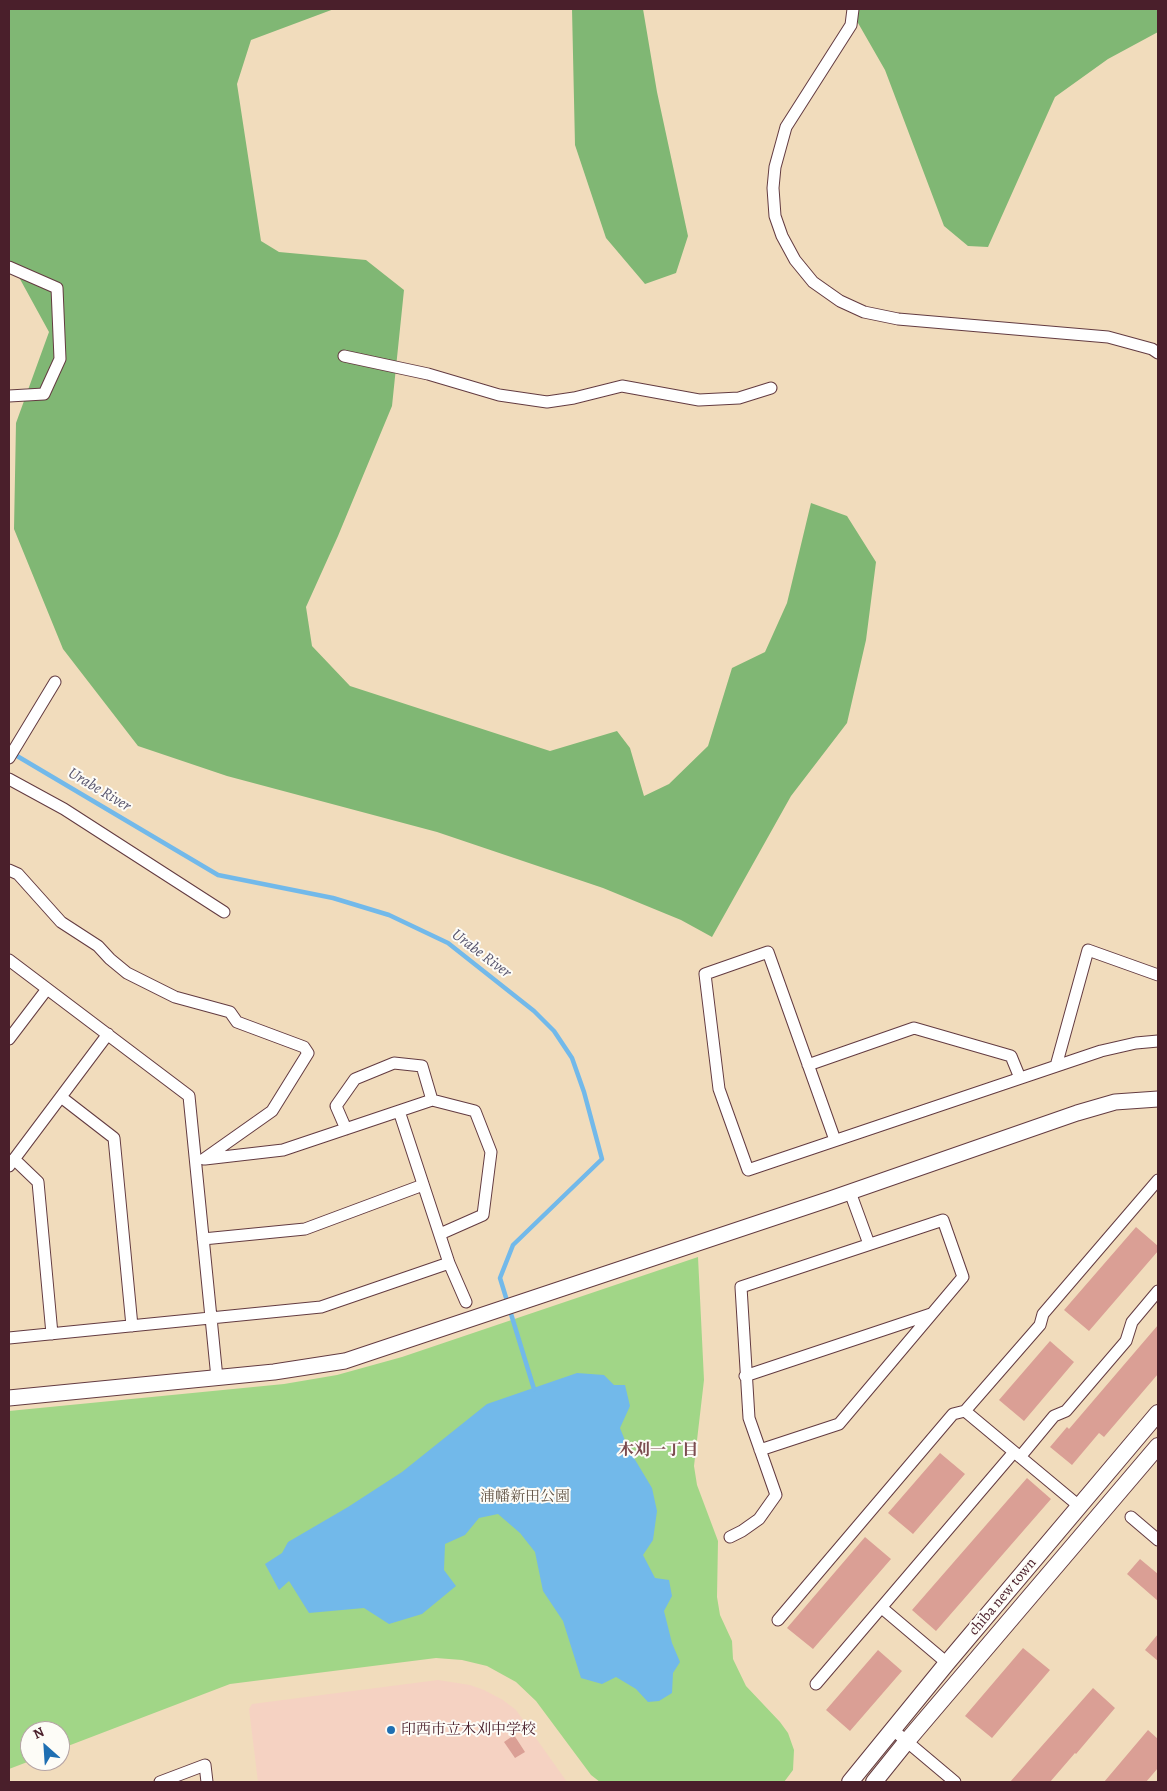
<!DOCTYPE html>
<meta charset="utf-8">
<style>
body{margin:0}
#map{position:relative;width:1167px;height:1791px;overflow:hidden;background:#f1dcbc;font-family:Alegreya,serif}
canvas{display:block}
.frame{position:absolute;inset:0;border:10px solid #4a1f2b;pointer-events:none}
.north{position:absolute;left:20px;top:1721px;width:50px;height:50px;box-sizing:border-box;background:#fdfcf7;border:1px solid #b5a4a5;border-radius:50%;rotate:334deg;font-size:14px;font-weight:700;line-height:20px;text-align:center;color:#4a1f2b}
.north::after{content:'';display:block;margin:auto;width:18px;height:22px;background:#1f6fb2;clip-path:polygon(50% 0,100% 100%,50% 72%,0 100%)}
</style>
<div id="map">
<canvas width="1167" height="1791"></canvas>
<div class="frame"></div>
<div class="north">N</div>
</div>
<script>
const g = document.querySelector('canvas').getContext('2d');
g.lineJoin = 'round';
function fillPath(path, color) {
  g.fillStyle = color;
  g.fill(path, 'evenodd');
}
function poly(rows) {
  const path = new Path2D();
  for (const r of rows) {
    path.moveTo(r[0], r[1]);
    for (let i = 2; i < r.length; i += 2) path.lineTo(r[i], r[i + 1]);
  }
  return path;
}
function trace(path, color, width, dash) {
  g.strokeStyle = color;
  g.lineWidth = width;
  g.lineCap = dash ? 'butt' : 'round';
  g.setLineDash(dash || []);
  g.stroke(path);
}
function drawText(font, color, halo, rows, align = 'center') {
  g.font = font + ' Alegreya,"Noto Serif JP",serif';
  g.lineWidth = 4;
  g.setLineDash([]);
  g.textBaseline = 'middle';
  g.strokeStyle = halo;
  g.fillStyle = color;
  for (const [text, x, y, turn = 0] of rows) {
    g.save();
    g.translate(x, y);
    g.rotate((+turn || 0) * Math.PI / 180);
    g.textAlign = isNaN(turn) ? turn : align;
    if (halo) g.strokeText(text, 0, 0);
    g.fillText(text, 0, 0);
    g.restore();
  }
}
fillPath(poly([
 [438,1680,470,1685,484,1690,503,1700,516,1710,567,1782,258,1782,249,1709,252,1704]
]), '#f5d2c2');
fillPath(poly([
 [698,1257,704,1380,694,1466,697,1485,718,1541,717,1597,720,1615,732,1641,733,1659,746,1686,780,1722,788,1733,794,1750,793,1770,784,1782,600,1782,591,1775,536,1701,516,1682,487,1666,462,1660,436,1658,230,1684,60,1749,60,1731,30,1731,30,1761,9,1769,9,1411,284,1384,337,1375,402,1357]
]), '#a1d687');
fillPath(poly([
 [9,9,334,9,251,40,237,84,261,241,279,252,366,260,404,290,392,406,338,536,306,607,312,646,350,686,550,751,617,731,630,748,644,796,669,784,708,746,732,668,765,652,787,603,811,503,847,516,876,562,866,640,847,723,791,796,712,937,681,920,603,888,437,832,227,776,138,746,63,649,14,529,16,423,49,332,9,259],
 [572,9,643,9,657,92,688,236,676,273,645,284,606,238,575,145],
 [850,9,1158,9,1158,32,1108,59,1055,97,988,247,968,246,944,226,885,70]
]), '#80b774');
fillPath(poly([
 [577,1373,604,1375,614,1385,625,1385,630,1406,620,1428,628,1448,652,1488,657,1511,653,1540,643,1555,655,1578,669,1580,672,1596,664,1611,672,1643,680,1662,673,1673,672,1693,659,1701,648,1702,636,1689,616,1677,602,1684,581,1678,563,1621,543,1591,535,1552,520,1533,498,1514,479,1518,465,1535,445,1544,444,1570,456,1586,422,1614,389,1624,364,1608,309,1613,289,1581,279,1590,265,1564,282,1553,288,1542,348,1507,402,1472,487,1404]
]), '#72b9ea');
trace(poly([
 [12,753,218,875,333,898,389,915,448,943,534,1011,554,1031,572,1058,584,1092,602,1159,513,1245,500,1278,534,1389]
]), '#72b9ea', 4.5);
fillPath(poly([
 [1136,1227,1158,1246,1158,1251,1089,1331,1064,1310],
 [1158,1325,1158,1374,1104,1437,1099,1433,1072,1465,1050,1447,1067,1427,1069,1429],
 [1050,1341,1074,1362,1024,1421,999,1400],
 [940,1453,965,1474,913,1534,888,1513],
 [1027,1478,1051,1499,936,1631,912,1610],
 [865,1537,891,1559,813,1649,787,1628],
 [1140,1559,1158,1574,1158,1601,1127,1574],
 [1158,1634,1158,1661,1145,1650],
 [1023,1648,1050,1670,992,1738,965,1716],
 [878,1650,902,1671,850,1731,826,1710],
 [1093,1688,1115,1708,1076,1754,1075,1753,1050,1782,1010,1782],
 [1148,1730,1158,1739,1158,1768,1146,1782,1104,1782],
 [514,1735,525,1752,515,1758,504,1742]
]), '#da9f95');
const minor = poly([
 [853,9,851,25,786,127,775,167,773,188,775,216,782,236,795,260,813,282,840,301,864,312,898,319,1108,337,1152,349,1158,353],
 [9,267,57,288,60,359,44,394,9,396],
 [344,356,428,374,499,395,547,402,574,398,622,386,699,400,739,398,771,388],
 [9,758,55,682],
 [9,779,64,809,224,912],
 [9,870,18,874,61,922,98,946,110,959,127,973,175,997,230,1012,237,1022,304,1047,308,1053,272,1111,204,1159],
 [9,960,189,1096,217,1378],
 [9,1039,47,989],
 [808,1065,914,1028,1011,1056,1020,1078],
 [1056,1066,1088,950,1158,975],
 [61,1097,114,1138,132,1326],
 [399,1111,449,1263,466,1302],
 [346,1129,336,1106,355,1079,394,1063,422,1066,432,1100],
 [835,1140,768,952,705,974,719,1089,748,1170,1101,1051,1136,1043,1158,1041],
 [14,1159,38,1182,52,1334],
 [205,1159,283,1150,432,1100,475,1111,491,1152,483,1215,440,1234],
 [9,1166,108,1034],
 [850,1192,869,1244],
 [203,1239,305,1229,423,1185],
 [9,1338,321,1307,449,1263],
 [745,1376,931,1314],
 [965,1411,1079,1506],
 [1020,1457,1054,1416,1066,1411,1126,1341,1132,1322,1158,1291],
 [1131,1517,1158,1540],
 [730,1537,742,1531,759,1519,776,1495,749,1418,741,1287,943,1220,963,1277,839,1424,760,1450],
 [882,1608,947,1663],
 [778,1620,953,1414,965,1411,1040,1325,1043,1314,1158,1180],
 [816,1684,1014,1452],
 [892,1729,955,1782],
 [160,1782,205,1765,207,1782]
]);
const tertiary = poly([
 [9,1398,274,1372,345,1361,830,1199,1077,1113,1115,1102,1158,1099]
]);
const secondary = poly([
 [850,1782,947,1663,1158,1413],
 [874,1782,907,1741,1158,1446]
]);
trace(minor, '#633b41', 13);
trace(tertiary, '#633b41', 17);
trace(secondary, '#633b41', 18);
trace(minor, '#fff', 11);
trace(tertiary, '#fff', 15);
trace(secondary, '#fff', 16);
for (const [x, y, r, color] of [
 [391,1730,5,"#1f6fb2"]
]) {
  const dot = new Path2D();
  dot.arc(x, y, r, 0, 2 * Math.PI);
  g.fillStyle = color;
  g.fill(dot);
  trace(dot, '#fdfcf7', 2);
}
drawText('15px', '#645647', '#fdfcf7', [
 ["浦幡新田公園",525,1497]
]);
drawText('15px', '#4a1f2b', '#fdfcf7', [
 ["chiba new town",1003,1597,-50]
]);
drawText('15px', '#4a1f2b', '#fdfcf7', [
 ["印西市立木刈中学校",401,1730]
], 'left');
drawText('italic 16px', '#58556e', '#fdfcf7', [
 ["Urabe River",99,790,31],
 ["Urabe River",481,954,37]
]);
drawText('bold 16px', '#7c4c50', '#fdfcf7', [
 ["木刈一丁目",658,1451]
]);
</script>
